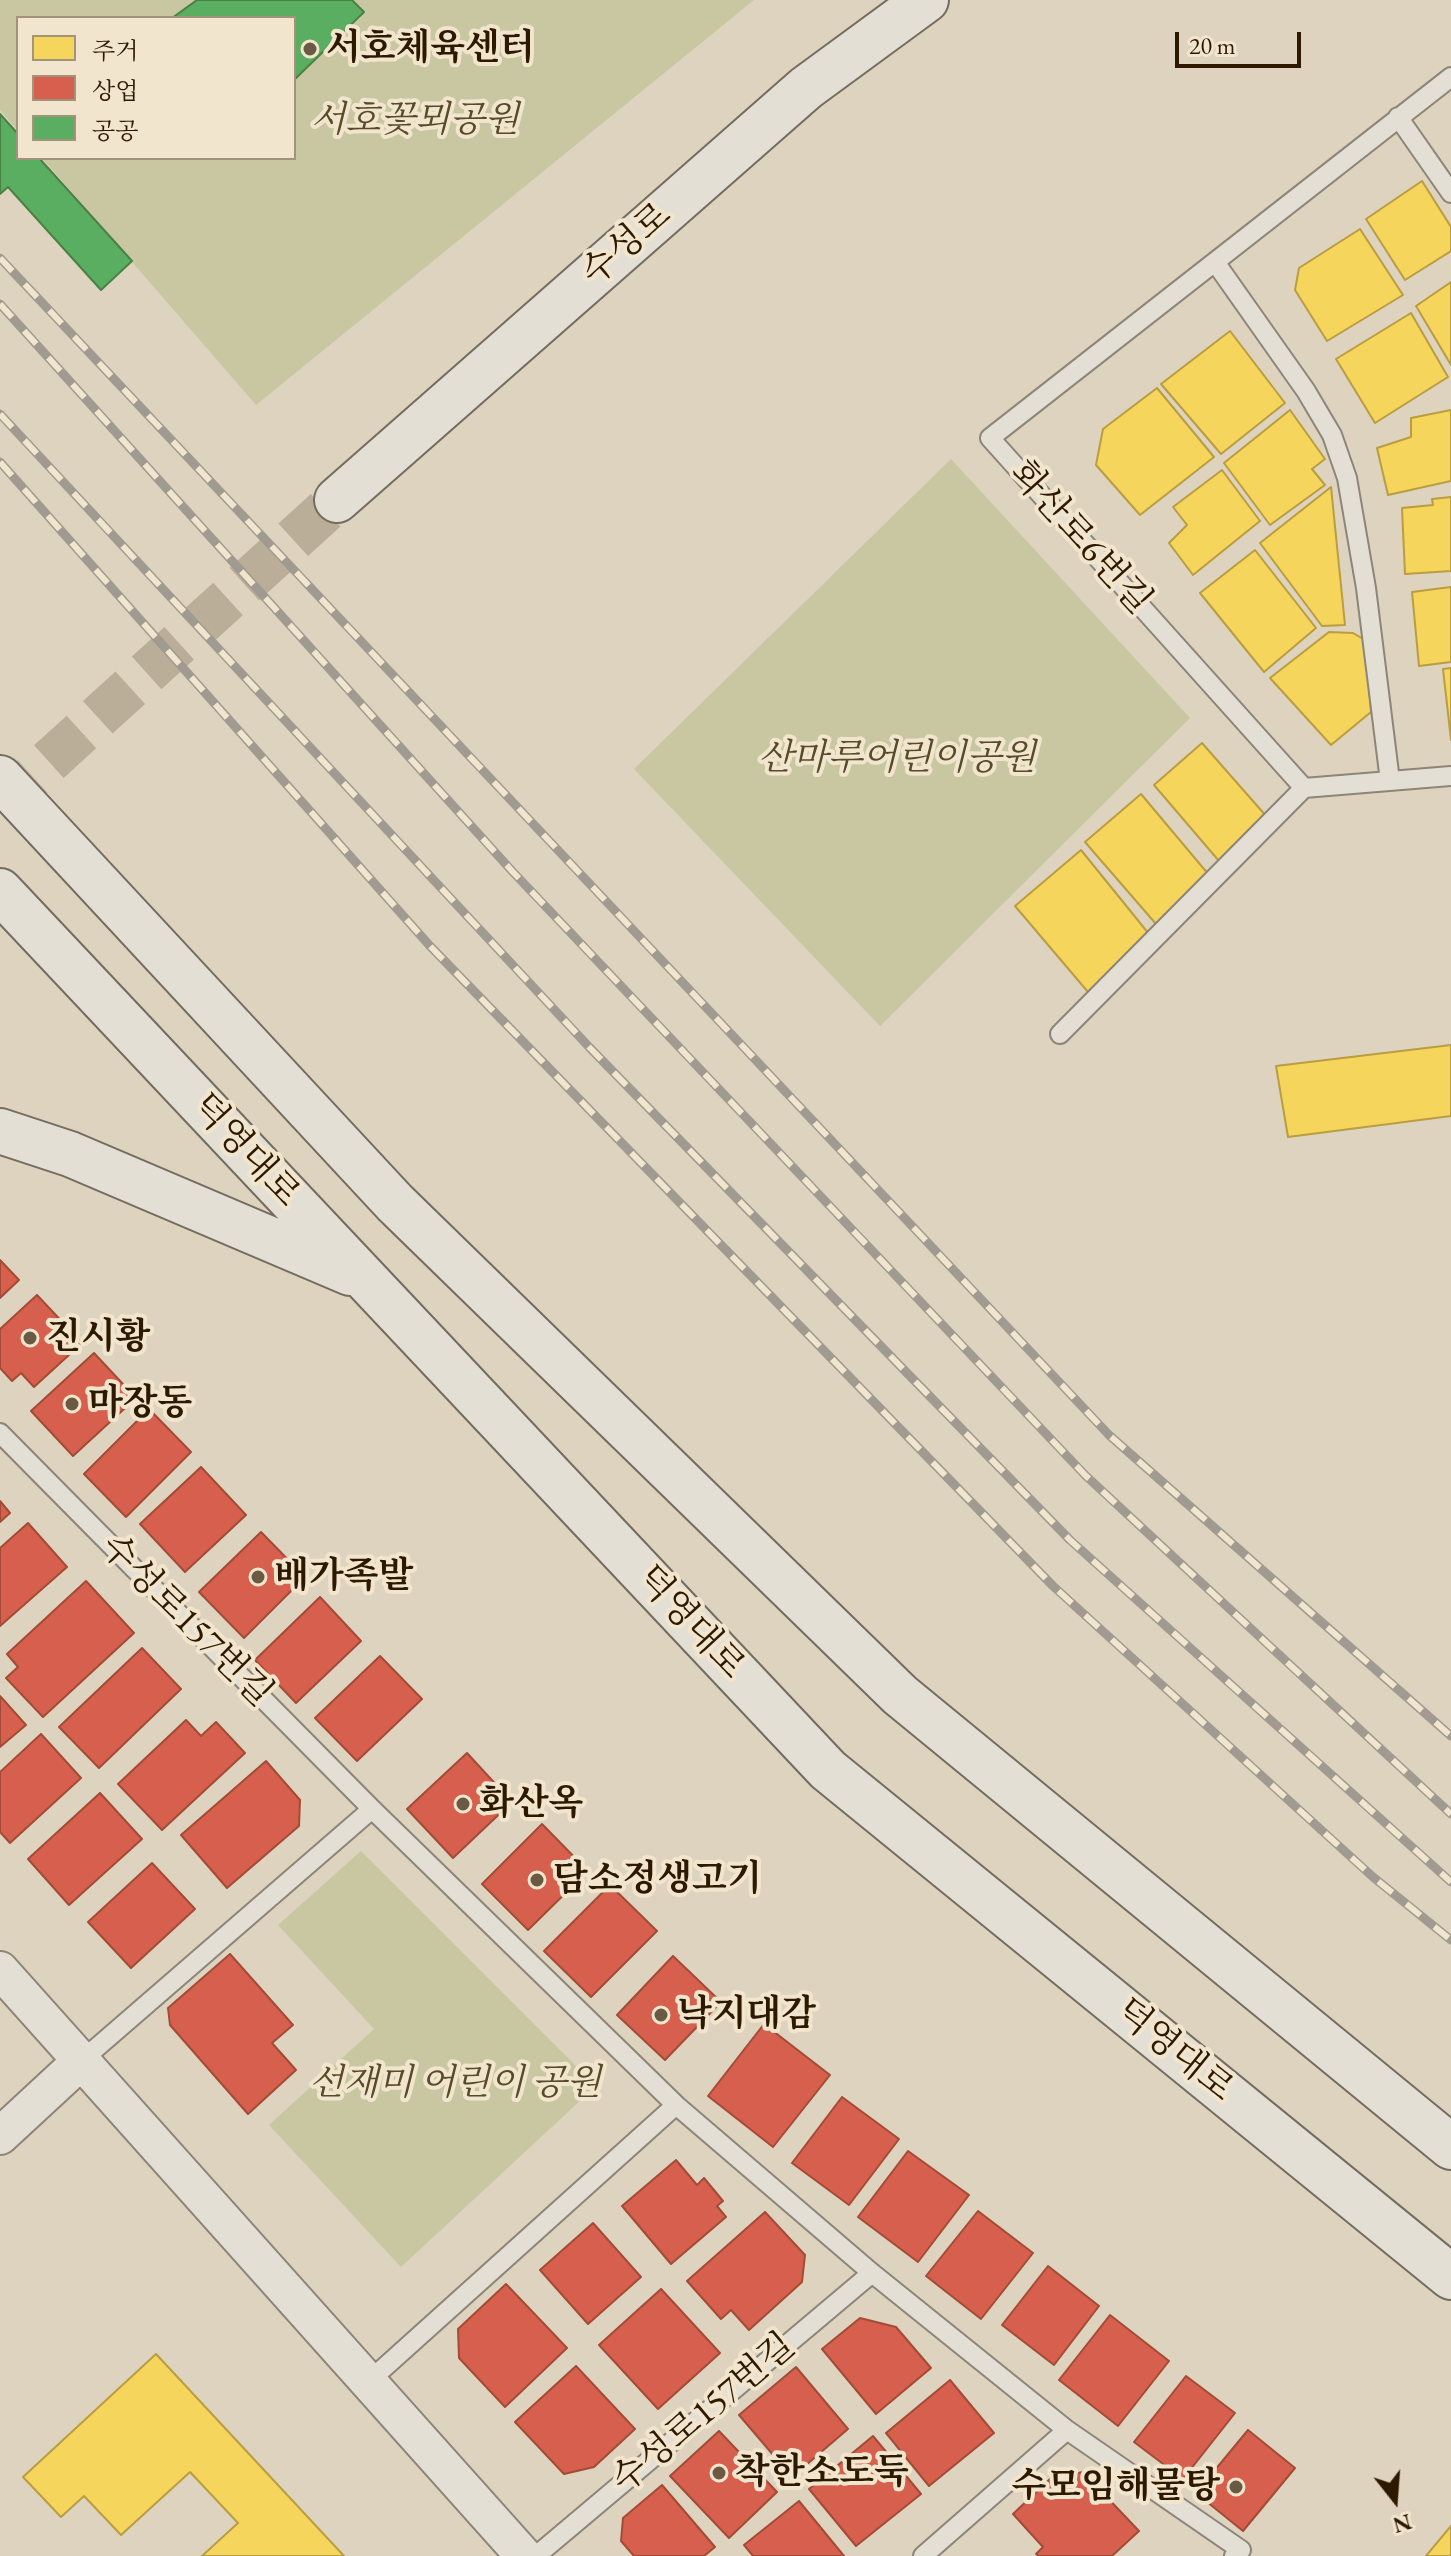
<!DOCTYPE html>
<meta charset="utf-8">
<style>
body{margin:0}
#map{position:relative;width:1451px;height:2556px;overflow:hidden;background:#ddd3bf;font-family:"EB Garamond","Noto Serif KR",serif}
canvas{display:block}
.legend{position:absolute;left:16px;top:16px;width:280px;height:144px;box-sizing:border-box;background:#f1e5cd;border:2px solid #a3937b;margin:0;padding:10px 14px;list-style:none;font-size:24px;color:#2d1900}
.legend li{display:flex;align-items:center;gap:16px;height:40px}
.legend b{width:40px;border:2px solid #a3937b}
.north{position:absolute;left:1355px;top:2460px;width:80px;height:80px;-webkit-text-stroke:6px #f1e5cd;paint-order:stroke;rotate:163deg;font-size:22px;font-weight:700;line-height:32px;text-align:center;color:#2d1900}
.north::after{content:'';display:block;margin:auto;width:28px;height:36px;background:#2d1900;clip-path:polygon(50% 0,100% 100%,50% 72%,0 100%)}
.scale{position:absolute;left:1175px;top:32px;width:126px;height:36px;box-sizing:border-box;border:4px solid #2d1900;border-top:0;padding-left:10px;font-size:24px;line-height:28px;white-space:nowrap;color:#2d1900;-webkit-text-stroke:6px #f1e5cd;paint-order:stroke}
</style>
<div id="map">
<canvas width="1451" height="2556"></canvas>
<ul class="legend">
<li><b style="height:22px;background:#f6d55c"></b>주거</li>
<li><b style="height:22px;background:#d6604d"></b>상업</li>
<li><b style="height:22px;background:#5aae61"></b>공공</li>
</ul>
<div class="north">N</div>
<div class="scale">20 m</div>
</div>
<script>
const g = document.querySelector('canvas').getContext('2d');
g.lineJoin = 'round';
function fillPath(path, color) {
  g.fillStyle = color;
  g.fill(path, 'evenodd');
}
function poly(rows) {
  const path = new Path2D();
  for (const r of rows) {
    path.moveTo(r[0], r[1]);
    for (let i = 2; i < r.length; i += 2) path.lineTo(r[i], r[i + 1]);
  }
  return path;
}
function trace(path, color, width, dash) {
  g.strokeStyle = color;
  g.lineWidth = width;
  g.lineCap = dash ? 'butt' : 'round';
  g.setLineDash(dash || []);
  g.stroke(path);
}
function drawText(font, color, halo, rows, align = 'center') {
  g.font = font + ' "EB Garamond","Noto Serif KR",serif';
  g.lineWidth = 8;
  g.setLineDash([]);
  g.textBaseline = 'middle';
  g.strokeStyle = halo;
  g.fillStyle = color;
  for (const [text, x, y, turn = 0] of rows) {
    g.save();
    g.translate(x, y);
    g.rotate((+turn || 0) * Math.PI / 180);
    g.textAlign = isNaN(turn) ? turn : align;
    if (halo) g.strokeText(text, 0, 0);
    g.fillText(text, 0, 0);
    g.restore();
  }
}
fillPath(poly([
 [0,0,754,0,256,405,42,158,294,158,294,18,18,18,18,131,0,110],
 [951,459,1190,718,880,1026,634,769],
 [361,1851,596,2086,401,2267,269,2125,374,2029,278,1925]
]), '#c9c7a2');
const homes = poly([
 [1422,181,1451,227,1451,251,1405,280,1366,219,1422,181],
 [1360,229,1403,295,1327,341,1295,290,1299,268,1360,229],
 [1451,282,1451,365,1416,306,1451,282],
 [1411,313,1448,377,1375,423,1336,359,1411,313],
 [1230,331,1285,403,1221,454,1161,384,1230,331],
 [1157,388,1214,457,1140,515,1096,465,1103,429,1157,388],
 [1290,410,1325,459,1312,469,1325,485,1270,525,1224,463,1290,410],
 [1451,410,1451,481,1388,495,1377,448,1411,437,1411,418,1451,410],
 [1222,470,1260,521,1193,575,1169,543,1187,525,1173,507,1222,470],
 [1331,487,1345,625,1322,626,1260,543,1331,487],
 [1451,497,1451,571,1405,574,1402,508,1433,505,1432,499,1451,497],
 [1255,550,1316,628,1264,672,1200,593,1255,550],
 [1451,587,1451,662,1419,666,1412,592,1451,587],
 [1329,632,1353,633,1365,640,1371,712,1331,745,1270,678,1329,632],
 [1451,668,1451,740,1443,669,1451,668],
 [1202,743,1267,817,1219,861,1154,785,1202,743],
 [1141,794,1209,875,1156,924,1085,842,1141,794],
 [1081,850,1149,934,1088,992,1015,906,1081,850],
 [1451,1045,1451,1116,1288,1137,1276,1066,1451,1045],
 [156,2354,344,2556,202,2556,238,2523,190,2472,121,2535,84,2496,61,2517,23,2477,156,2354],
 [1451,2526,1451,2556,1426,2556,1451,2526]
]);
fillPath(homes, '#f6d55c');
trace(homes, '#ba9d40', 2);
const shops = poly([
 [0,1260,19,1280,0,1298,0,1260],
 [37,1295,82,1343,34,1387,21,1373,12,1381,0,1368,0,1329,37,1295],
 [94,1353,136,1398,73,1456,31,1411,94,1353],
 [149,1409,191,1452,126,1517,84,1474,149,1409],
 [201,1467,246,1515,185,1572,140,1524,201,1467],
 [0,1501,10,1513,0,1522,0,1501],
 [28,1523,67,1567,0,1626,0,1548,28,1523],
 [261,1532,305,1577,244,1638,199,1592,261,1532],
 [86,1581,134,1633,43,1717,6,1678,18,1667,7,1654,86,1581],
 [320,1597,361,1641,296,1703,255,1660,320,1597],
 [142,1648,181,1689,99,1768,59,1727,142,1648],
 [380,1656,422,1699,357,1761,315,1718,380,1656],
 [0,1696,26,1725,0,1747,0,1696],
 [186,1720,201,1736,216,1722,245,1753,162,1830,118,1784,186,1720],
 [41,1734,81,1778,10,1843,0,1832,0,1772,41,1734],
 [467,1753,512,1802,453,1858,407,1809,467,1753],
 [266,1761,300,1800,299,1826,227,1888,181,1835,266,1761],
 [100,1793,142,1839,69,1905,28,1859,100,1793],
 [542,1824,588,1871,528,1930,482,1884,542,1824],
 [152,1863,195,1909,131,1968,88,1922,152,1863],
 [610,1885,657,1931,591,1997,544,1951,610,1885],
 [230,1954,293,2025,272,2043,296,2070,248,2114,170,2025,168,2008,230,1954],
 [673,1956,721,2002,665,2060,617,2015,673,1956],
 [764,2024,830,2075,773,2147,708,2096,764,2024],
 [842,2097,899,2139,849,2205,792,2163,842,2097],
 [908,2151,969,2195,918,2262,858,2217,908,2151],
 [676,2160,697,2185,704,2178,723,2201,717,2206,726,2217,671,2264,622,2206,676,2160],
 [978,2211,1033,2253,981,2319,926,2276,978,2211],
 [765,2212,805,2255,802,2282,749,2330,731,2310,721,2319,687,2281,765,2212],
 [593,2223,641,2277,588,2324,540,2270,593,2223],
 [1048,2266,1099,2306,1054,2365,1002,2325,1048,2266],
 [506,2284,567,2348,505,2407,459,2358,458,2329,506,2284],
 [661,2289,720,2353,658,2409,599,2345,661,2289],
 [1110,2315,1169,2361,1118,2426,1059,2380,1110,2315],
 [860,2318,896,2327,931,2368,876,2414,822,2349,860,2318],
 [576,2366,635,2429,594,2467,564,2474,515,2422,576,2366],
 [796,2367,848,2429,792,2477,739,2415,796,2367],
 [1186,2376,1235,2413,1183,2479,1134,2442,1186,2376],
 [950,2380,994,2433,929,2486,886,2433,950,2380],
 [1248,2430,1295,2468,1243,2531,1196,2493,1248,2430],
 [719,2431,777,2492,729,2538,670,2476,719,2431],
 [873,2436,921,2494,856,2546,809,2489,873,2436],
 [1083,2472,1139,2531,1112,2556,1039,2556,1036,2554,1043,2547,1013,2514,1051,2478,1083,2472],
 [662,2485,715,2547,704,2556,634,2556,621,2541,623,2518,662,2485],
 [799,2501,844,2556,753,2556,744,2545,799,2501]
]);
fillPath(shops, '#d6604d');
trace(shops, '#a34b36', 2);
const public = poly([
 [197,0,352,0,364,12,294,80,294,18,172,18,197,0],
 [0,114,18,134,18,158,39,158,132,261,101,290,8,187,0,194,0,114]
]);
fillPath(public, '#5aae61');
trace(public, '#4c8144', 2);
trace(poly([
 [0,806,337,500]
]), '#baae99', 44, [44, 22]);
const lane = poly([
 [1451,77,990,438,1304,788,1451,776],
 [1398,117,1451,193],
 [1215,262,1306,391,1332,435,1347,478,1366,588,1390,781],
 [1060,1034,1304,788],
 [0,1433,372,1809,676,2105,872,2273,1067,2430,1241,2550,1234,2556],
 [80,2062,372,1809],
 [367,2383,676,2105],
 [536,2556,872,2273],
 [923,2556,1067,2430]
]);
const street = poly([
 [0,1970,524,2556],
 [0,2136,80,2062]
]);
const secondary = poly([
 [337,500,806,88,926,0],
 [0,778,395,1203,900,1695,1451,2147],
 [0,891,828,1770,1451,2277],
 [0,1131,70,1154,350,1273]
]);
trace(lane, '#8d8577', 22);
trace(street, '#8d8577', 40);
trace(secondary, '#746c5e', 48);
trace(lane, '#e4dfd5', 18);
trace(street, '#e4dfd5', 36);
trace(secondary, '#e4dfd5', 44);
const rail = poly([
 [0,258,1109,1435,1451,1736],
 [0,304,512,871,1085,1475,1451,1814],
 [0,414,590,1048,1070,1540,1451,1882],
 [0,462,430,946,1053,1586,1373,1877,1451,1940]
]);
trace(rail, '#a19a90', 9);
trace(rail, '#f1e5cd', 6, [18]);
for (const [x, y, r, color] of [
 [310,49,8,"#6b5a43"],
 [30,1338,8,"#6b5a43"],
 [72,1404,8,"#6b5a43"],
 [258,1577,8,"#6b5a43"],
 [463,1804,8,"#6b5a43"],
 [537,1880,8,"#6b5a43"],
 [661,2015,8,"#6b5a43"],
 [719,2473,8,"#6b5a43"],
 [1236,2487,8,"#6b5a43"]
]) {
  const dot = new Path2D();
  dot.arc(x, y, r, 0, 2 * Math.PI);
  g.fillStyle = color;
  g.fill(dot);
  trace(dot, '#f1e5cd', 3);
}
drawText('bold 36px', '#2d1900', '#f1e5cd', [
 ["서호체육센터",326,49],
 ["진시황",46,1338],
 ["마장동",88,1404],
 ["배가족발",274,1577],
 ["화산옥",479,1804],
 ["담소정생고기",553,1880],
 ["낙지대감",677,2015],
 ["착한소도둑",735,2473],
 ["수모임해물탕",1220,2487,"right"]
], 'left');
drawText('italic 36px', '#574b2a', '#f1e5cd', [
 ["서호꽃뫼공원",415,121],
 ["산마루어린이공원",897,759],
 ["선재미 어린이 공원",455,2084]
]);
drawText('36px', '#2d1900', '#f1e5cd', [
 ["수성로",627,245,-41],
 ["화산로6번길",1080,538,48],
 ["덕영대로",245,1151,47],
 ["수성로157번길",186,1621,45],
 ["덕영대로",690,1623,47],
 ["덕영대로",1174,2051,39],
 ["수성로157번길",704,2414,-40]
]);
</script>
